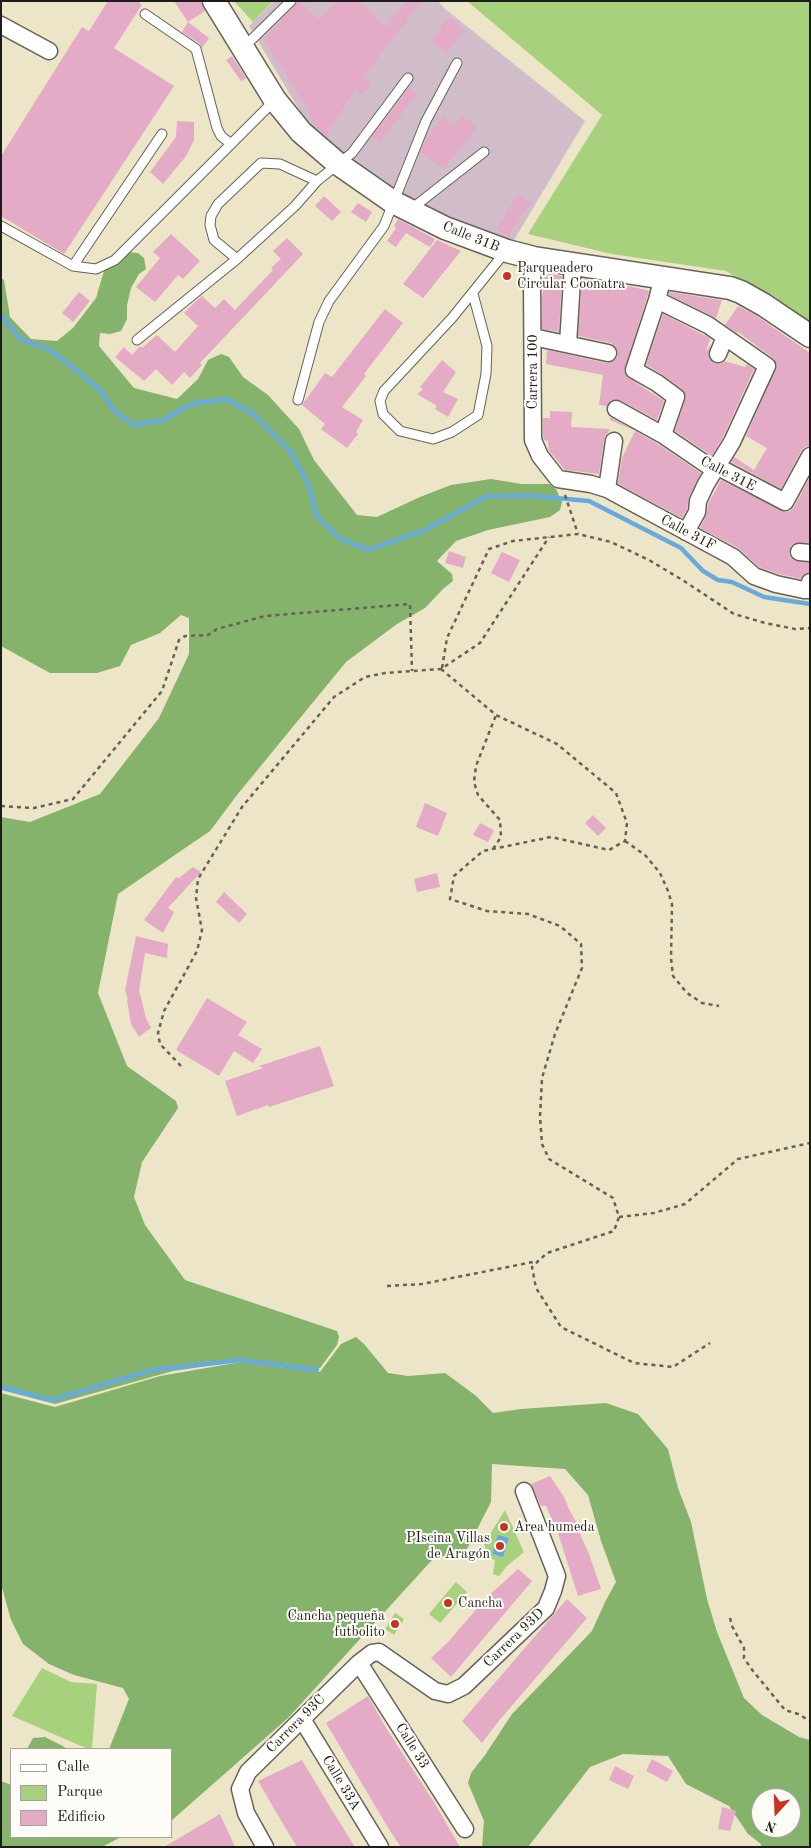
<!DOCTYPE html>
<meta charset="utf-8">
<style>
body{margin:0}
#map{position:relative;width:811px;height:1848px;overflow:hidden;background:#ede5c7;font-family:"Old Standard TT",serif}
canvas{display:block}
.frame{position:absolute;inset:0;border:2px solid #1c1c1c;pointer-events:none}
.legend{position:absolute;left:10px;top:1748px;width:162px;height:90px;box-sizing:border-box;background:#fdfcf7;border:1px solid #a3a29f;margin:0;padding:6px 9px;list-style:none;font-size:15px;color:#1c1c1c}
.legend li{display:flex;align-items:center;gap:10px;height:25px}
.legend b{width:25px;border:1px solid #a3a29f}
.north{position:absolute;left:751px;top:1788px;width:50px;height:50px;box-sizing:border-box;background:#fdfcf7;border:1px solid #a3a29f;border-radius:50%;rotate:200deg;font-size:14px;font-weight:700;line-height:20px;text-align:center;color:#1c1c1c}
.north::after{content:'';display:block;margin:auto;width:18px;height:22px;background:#c8321e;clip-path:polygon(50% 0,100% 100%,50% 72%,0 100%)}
</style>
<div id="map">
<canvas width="811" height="1848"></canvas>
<div class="frame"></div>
<ul class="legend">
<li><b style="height:6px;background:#fff"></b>Calle</li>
<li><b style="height:14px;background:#a7d17d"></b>Parque</li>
<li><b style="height:14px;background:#e4abc7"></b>Edificio</li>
</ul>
<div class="north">N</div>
</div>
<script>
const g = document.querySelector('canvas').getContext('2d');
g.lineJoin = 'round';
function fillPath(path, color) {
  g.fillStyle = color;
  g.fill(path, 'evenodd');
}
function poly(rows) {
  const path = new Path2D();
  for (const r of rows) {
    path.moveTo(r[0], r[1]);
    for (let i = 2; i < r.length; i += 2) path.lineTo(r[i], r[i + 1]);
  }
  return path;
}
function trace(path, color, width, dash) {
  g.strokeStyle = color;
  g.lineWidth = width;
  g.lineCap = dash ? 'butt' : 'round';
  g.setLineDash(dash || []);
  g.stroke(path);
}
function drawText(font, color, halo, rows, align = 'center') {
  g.font = font + ' "Old Standard TT",serif';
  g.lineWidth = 4;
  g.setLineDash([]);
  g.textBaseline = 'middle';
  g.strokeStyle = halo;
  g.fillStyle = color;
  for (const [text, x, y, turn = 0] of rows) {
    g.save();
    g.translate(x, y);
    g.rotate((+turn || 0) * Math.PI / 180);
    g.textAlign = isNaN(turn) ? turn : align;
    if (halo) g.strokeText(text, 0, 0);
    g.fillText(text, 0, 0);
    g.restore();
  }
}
fillPath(poly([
 [274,1,438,1,444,8,585,121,511,245,402,197,312,131,249,26]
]), '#d1bdc9');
fillPath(poly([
 [234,1,273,1,253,22],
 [467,1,810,1,810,323,726,271,612,254,528,234,602,115],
 [505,1510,524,1552,507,1566,499,1576,493,1574,495,1560,489,1558,484,1544],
 [456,1582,467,1592,440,1623,429,1614],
 [395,1613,404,1619,394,1635,385,1629],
 [42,1668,71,1682,97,1684,92,1749,88,1749,12,1716]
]), '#a7d17d');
fillPath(poly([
 [128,252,138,253,144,258,146,269,139,274,131,288,127,305,127,319,121,331,110,334,100,333,99,346,134,388,177,399,198,379,208,360,221,354,229,357,243,377,268,395,299,429,314,460,357,515,377,517,420,497,451,485,491,479,522,484,549,484,556,489,562,502,560,510,550,517,488,530,456,541,437,561,452,574,453,581,444,588,425,608,397,624,346,662,237,795,210,831,118,894,98,993,127,1066,176,1101,178,1108,142,1162,134,1197,145,1225,185,1280,337,1331,339,1337,337,1345,320,1368,303,1369,246,1363,320,1372,341,1344,356,1337,364,1344,388,1373,408,1376,445,1373,475,1395,493,1413,521,1409,606,1403,638,1414,668,1449,678,1488,691,1522,707,1599,717,1632,744,1698,762,1715,799,1737,810,1740,810,1847,761,1847,761,1844,748,1834,729,1806,686,1784,668,1756,623,1754,590,1767,528,1847,482,1847,484,1821,468,1783,471,1773,485,1755,512,1714,592,1631,605,1602,616,1582,601,1541,588,1495,565,1469,492,1464,491,1502,467,1549,432,1560,288,1718,171,1821,171,1749,109,1749,129,1699,123,1688,74,1675,49,1664,23,1644,11,1620,1,1584,1,1393,55,1407,160,1376,241,1362,235,1362,173,1371,55,1404,1,1390,1,817,30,822,100,794,159,718,189,654,189,618,181,615,160,633,131,645,120,666,97,673,50,673,1,646,1,278,4,280,10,317,31,339,57,341,73,328,96,298,104,271],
 [761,1798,791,1798,791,1828,761,1828],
 [45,1737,63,1746,67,1749,27,1749,33,1738],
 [1,1781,11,1785,11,1837,121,1837,102,1847,1,1847]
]), '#85b36c');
fillPath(poly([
 [498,1535,509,1538,503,1557,492,1554]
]), '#66abdc');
trace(poly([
 [1,315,20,339,48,349,65,361,101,391,114,411,134,425,164,420,183,408,197,403,226,399,252,413,291,452,310,488,316,515,339,538,368,550,425,530,487,496,534,496,589,501,681,548,703,571,718,580,732,582,764,597,810,604],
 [1,1387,52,1400,152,1370,241,1360,317,1370]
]), '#66abdc', 4.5);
fillPath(poly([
 [108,1,137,1,142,5,114,48,174,86,64,254,1,216,1,156,82,27,89,31],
 [174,1,201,1,205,11,188,22],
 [298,1,319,19,336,1,359,1,386,27,407,1,422,1,363,77,371,82,363,95,355,90,326,136,311,123,313,121,307,109,264,39],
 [449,17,465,29,447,53,431,41],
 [188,22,209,38,202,48,200,44,182,32],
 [232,56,246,78,241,81,226,60],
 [409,87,418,94,379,142,372,136],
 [461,115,477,127,444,169,420,152,424,142,443,117,454,126],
 [177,121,194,122,194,140,186,156,163,184,150,172,176,137],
 [518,194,531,202,508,237,496,229],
 [324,196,341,212,332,221,315,206],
 [358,203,372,212,366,222,351,212],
 [398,219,435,239,430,247,406,233,396,247,387,241,396,228,394,226],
 [171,234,200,261,183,279,178,275,155,302,136,287,160,258,153,252],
 [287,238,303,254,200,363,202,365,190,378,184,372,172,385,156,369,144,381,115,357,124,347,132,355,140,346,142,348,157,335,175,352,198,326,184,313,196,301,202,296,215,308,224,299,235,310,273,270,271,268,281,259,273,251],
 [437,240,461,251,423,298,403,284],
 [545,273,562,276,559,332,542,329,542,298],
 [582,279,634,287,649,291,624,371,629,378,664,401,657,420,620,400,611,400,607,406,599,405,603,375,546,364,547,350,606,363,612,362,618,356,617,349,611,343,578,336],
 [79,292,90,301,73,322,62,313],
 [669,292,722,300,716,318,669,295],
 [738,306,757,316,810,353,810,446,805,447,801,451,781,489,731,462,734,457,754,470,767,448,746,436,777,366,773,358,738,332,737,333,725,325],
 [385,309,403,323,364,374,366,376,342,407,363,420,356,432,358,434,347,448,321,429,325,424,302,405,325,373,332,377],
 [663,314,710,338,706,352,711,344,708,356,714,363,720,364,725,361,745,367,747,364,754,369,723,437,712,456,675,431,685,400,686,395,682,389,663,375,646,365],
 [442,360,456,372,443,392,458,399,448,417,435,409,437,406,417,394,423,390,420,387],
 [550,411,572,412,571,427,610,429,604,440,599,474,565,470,549,451,548,441,544,440,543,438,543,418,550,418],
 [610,417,658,444,701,473,689,497,687,509,682,518,618,484,622,458,635,431,610,420],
 [810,477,810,543,795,543,791,546,789,552,790,557,794,560,810,563,810,572,806,573,801,579,779,574,759,567,738,548,700,528,706,516,708,504,721,480,785,512,790,511,794,507],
 [449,551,466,557,463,568,445,563],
 [502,552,520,560,509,582,491,573],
 [425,803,447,813,438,836,416,827],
 [593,815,606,828,598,836,585,823],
 [480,823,494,830,488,842,473,835],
 [193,867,201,872,168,908,174,912,163,933,144,920,176,877,179,878],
 [437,873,440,887,417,892,414,879],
 [224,892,247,914,239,923,216,902],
 [136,936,168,944,167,958,145,953,139,990,146,1018,151,1028,139,1037,131,1024,127,1000,128,1000,125,990],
 [207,998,247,1022,238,1035,262,1049,253,1063,234,1051,219,1076,176,1050],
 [320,1046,334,1086,269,1107,268,1105,237,1116,225,1081,263,1068,259,1066],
 [550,1476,564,1497,569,1509,580,1529,578,1529,589,1554,601,1589,578,1596,558,1533,546,1506,541,1506,531,1484],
 [518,1569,532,1581,451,1677,431,1658,449,1641,485,1599],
 [567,1599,587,1618,498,1722,482,1743,462,1721],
 [368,1696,386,1728,434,1802,460,1847,401,1847,390,1831,326,1723],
 [652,1759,673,1771,667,1782,646,1771],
 [302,1760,327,1802,355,1847,297,1847,286,1829,258,1781],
 [615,1766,634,1776,628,1789,609,1780],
 [722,1807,736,1811,730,1831,718,1829],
 [220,1814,235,1847,164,1847]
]), '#e4abc7');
const lane = poly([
 [145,14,196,49,217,128,221,136,230,143],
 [243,48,291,1],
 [410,210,484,152],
 [1,226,73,266,96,269,115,260,275,100],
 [237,259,214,240,210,225,211,216,218,204,261,163,280,164,317,181],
 [73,266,162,134],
 [473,294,487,346,486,374,478,415,452,432,433,439,400,431,383,414,380,401,384,391,452,318,506,251],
 [137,340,237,259,295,206,317,181,352,153,408,78],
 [298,400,319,322,329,301,384,226,426,121,457,63]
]);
const street = poly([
 [1,25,49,51],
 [534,258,532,279,533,440,540,456,558,479,591,484,607,489,733,557,754,576,776,584,804,590,809,590,810,582],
 [663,277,657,300,634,370,657,383,676,397,663,435],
 [657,300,708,325,767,366,732,442,706,484,698,501,697,512,686,532],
 [533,337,608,353],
 [568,344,573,264],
 [718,354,725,337],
 [616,409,663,435,713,469,722,469,785,502,810,456],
 [607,489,614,441],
 [799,552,810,553],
 [359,1663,465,1829],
 [302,1719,380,1847],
 [265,1847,246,1813,240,1789,248,1772,359,1663,372,1653,379,1652,435,1691,448,1694,464,1686,546,1608,553,1591,557,1576,524,1491]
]);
const secondary = poly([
 [214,1,275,100,301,132,337,163,393,202,445,228,507,251,534,258,730,288,741,292,764,305,810,336]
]);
trace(lane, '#656258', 11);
trace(street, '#656258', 19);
trace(secondary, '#656258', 25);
trace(poly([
 [565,495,578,534],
 [442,668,447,638,489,549,513,541,578,534,611,542,649,560,684,581,734,614,765,623,795,629,810,628],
 [441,669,496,715,557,744,616,793,627,823,625,841,609,850,551,837,483,851,454,876,450,899,487,911,528,914,560,926,581,944,582,968,555,1034,542,1078,540,1117,542,1144,549,1159,613,1198,619,1217,614,1231,547,1253,532,1267,536,1288,561,1327,634,1363,673,1367,710,1343],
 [1,806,34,808,73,799,162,691,179,640,185,636,208,635,217,629,265,616,410,604,412,671],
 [625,841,645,855,660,873,668,891,672,904,671,958,673,976,687,993,702,1003,719,1006],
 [493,849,501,837,500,820,478,795,474,782,476,766,496,715],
 [181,1066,160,1044,158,1033,164,1011,197,951,202,930,196,898,198,879,242,807,334,697,365,677,385,673,441,669,480,643,549,537],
 [619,1217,654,1213,685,1204,738,1159,810,1143],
 [387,1286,422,1284,538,1261],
 [730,1618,732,1626,744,1648,744,1658,753,1671,785,1710,798,1714,810,1721]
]), '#656258', 2.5, [4, 4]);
trace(lane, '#fff', 9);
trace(street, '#fff', 16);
trace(secondary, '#fff', 22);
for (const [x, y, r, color] of [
 [507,276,5,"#c8321e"],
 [504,1527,5,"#c8321e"],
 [500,1546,5,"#c8321e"],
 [448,1603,5,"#c8321e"],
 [395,1624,5,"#c8321e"]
]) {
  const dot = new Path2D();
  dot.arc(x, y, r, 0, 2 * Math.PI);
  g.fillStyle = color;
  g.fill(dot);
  trace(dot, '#fdfcf7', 2);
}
drawText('14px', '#1c1c1c', '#fdfcf7', [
 ["Calle 31B",471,237,22],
 ["Carrera 100",533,372,-90],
 ["Calle 31E",728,474,27],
 ["Calle 31F",688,533,28],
 ["Carrera 93D",514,1638,-44],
 ["Carrera 93C",296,1724,-45],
 ["Calle 33",412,1746,58],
 ["Calle 33A",341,1783,59]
]);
drawText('14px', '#1c1c1c', '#fdfcf7', [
 ["Parqueadero",517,268],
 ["Circular Coonatra",517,284],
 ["Area humeda",514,1527],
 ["PIscina Villas",490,1538,"right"],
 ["de Aragón",490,1554,"right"],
 ["Cancha",458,1603],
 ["Cancha pequeña",385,1616,"right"],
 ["futbolito",385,1632,"right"]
], 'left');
</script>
